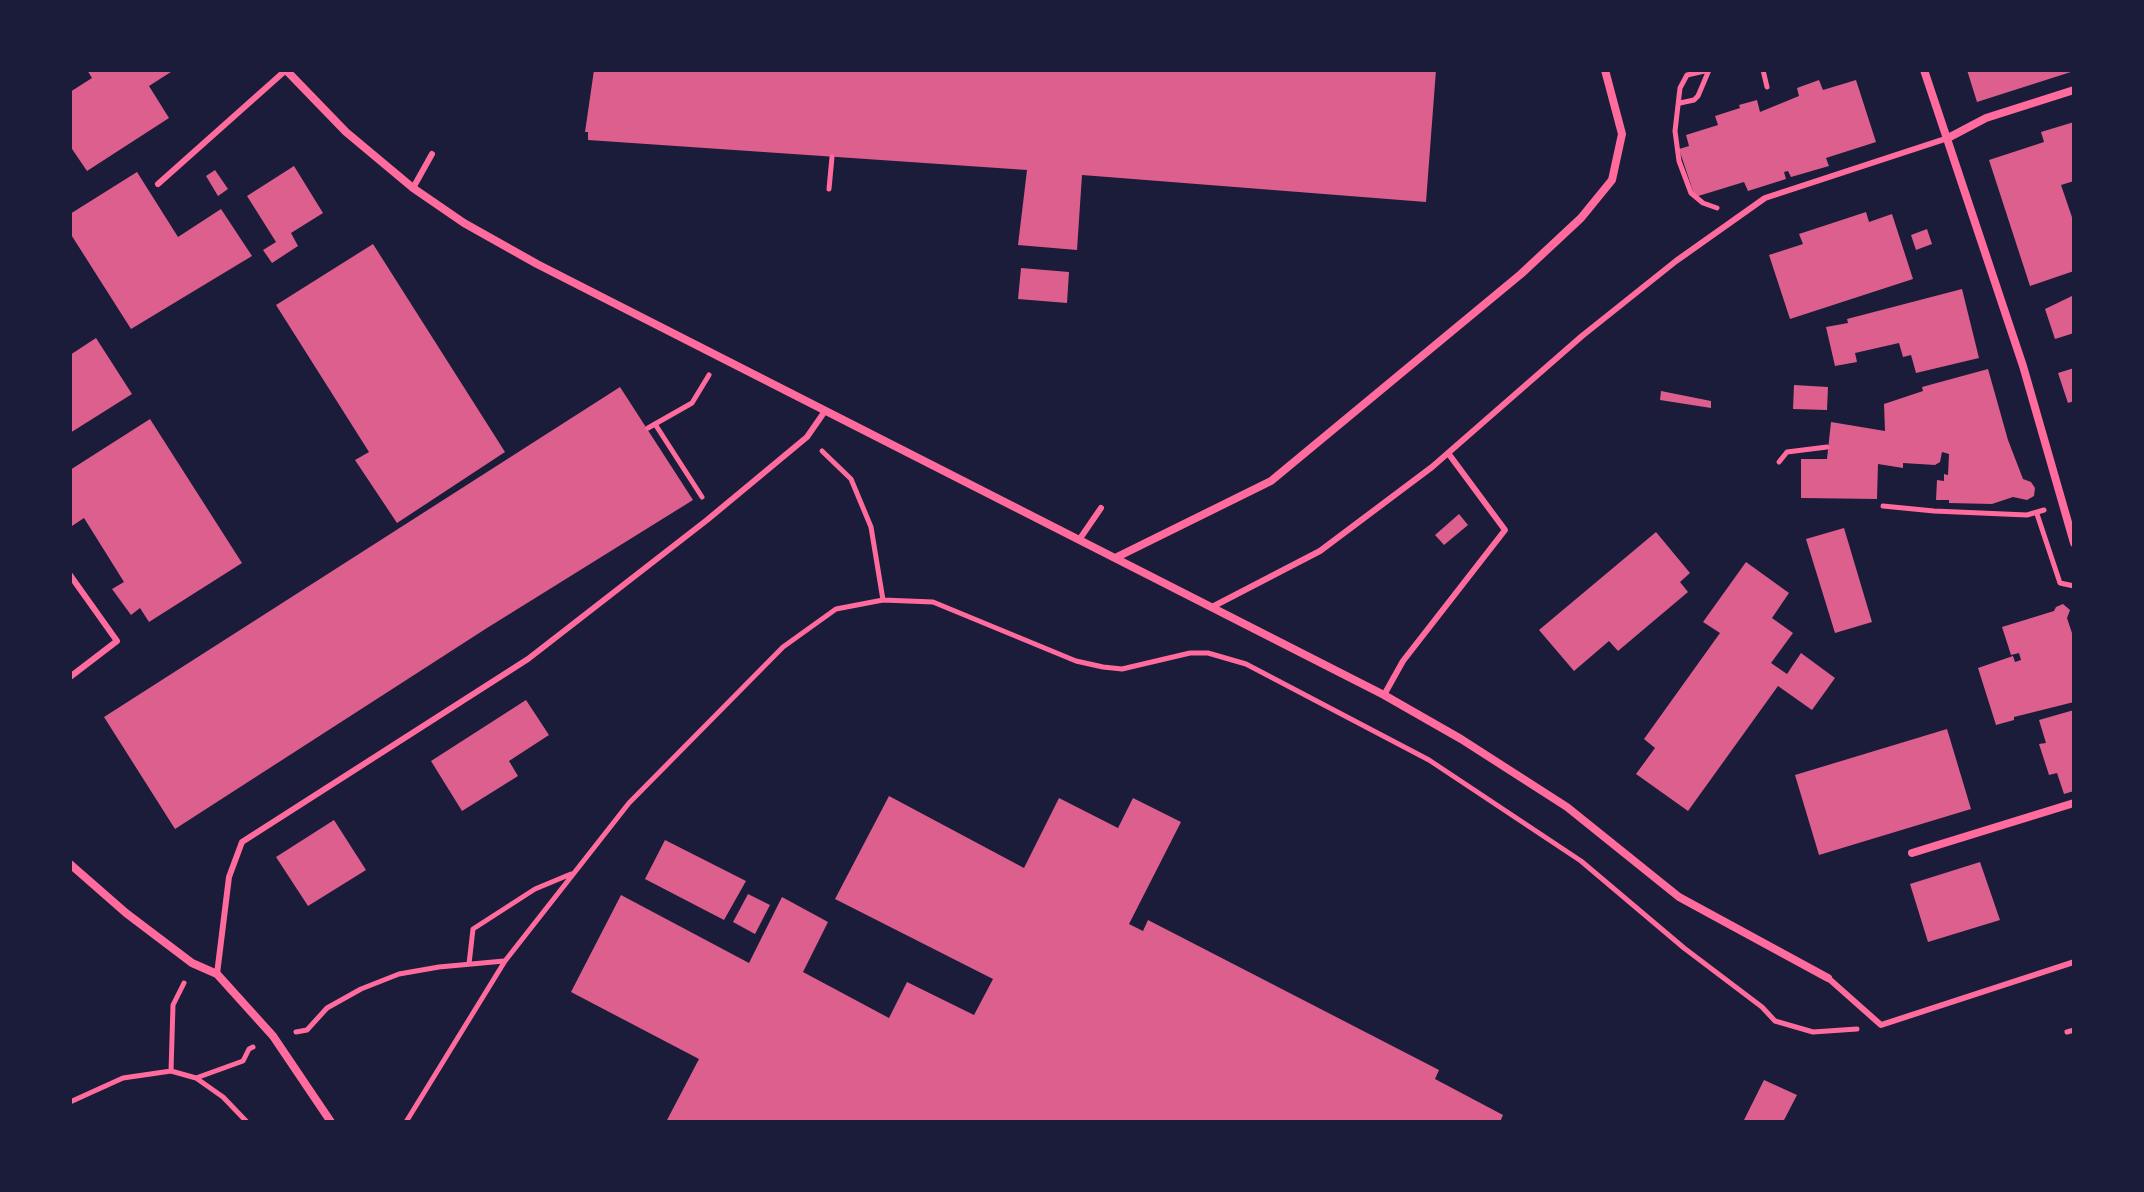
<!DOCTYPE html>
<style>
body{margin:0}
#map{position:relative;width:2144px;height:1192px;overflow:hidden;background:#1b1b3a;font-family:Inter,sans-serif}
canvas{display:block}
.frame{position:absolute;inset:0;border:72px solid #1b1b3a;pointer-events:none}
</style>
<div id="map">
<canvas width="2144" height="1192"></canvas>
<div class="frame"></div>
</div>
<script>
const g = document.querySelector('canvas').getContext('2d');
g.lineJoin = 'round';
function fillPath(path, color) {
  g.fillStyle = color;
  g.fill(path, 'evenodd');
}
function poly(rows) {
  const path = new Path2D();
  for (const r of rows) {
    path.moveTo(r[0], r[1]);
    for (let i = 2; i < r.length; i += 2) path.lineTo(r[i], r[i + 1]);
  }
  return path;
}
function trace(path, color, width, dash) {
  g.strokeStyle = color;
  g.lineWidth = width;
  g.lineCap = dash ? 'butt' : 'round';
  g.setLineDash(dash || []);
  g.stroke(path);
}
fillPath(poly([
 [87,70,174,70,149,86,169,118,87,171,70,146,70,92,92,78],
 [594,70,1436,70,1426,202,1082,175,1077,250,1018,245,1027,170,588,140,588,132,585,132],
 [1967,70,2074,70,2074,71,1977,102],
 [1819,80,1823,90,1856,80,1876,142,1826,158,1829,166,1791,177,1788,171,1784,172,1786,179,1748,191,1744,182,1695,197,1679,149,1689,146,1686,135,1718,125,1715,116,1740,108,1739,105,1757,100,1760,112,1799,96,1797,88],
 [2074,122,2074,181,2061,185,2074,223,2074,271,2030,286,1989,160,2044,142,2041,132],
 [294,166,323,213,291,233,298,246,272,263,263,250,276,242,247,196],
 [215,170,228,189,218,196,206,176],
 [137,172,178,237,221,209,252,256,131,329,70,233,70,214],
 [1866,212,1869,222,1892,214,1913,279,1790,319,1769,255,1803,244,1799,234],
 [1927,229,1932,244,1916,250,1911,235],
 [373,244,505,452,397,523,355,460,369,452,276,305],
 [1021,268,1069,272,1067,303,1018,299],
 [1962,289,1979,358,1916,373,1911,355,1903,357,1899,343,1855,353,1857,362,1835,366,1826,327,1848,323,1847,319],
 [2074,295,2074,333,2055,339,2045,309],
 [96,338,132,394,70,433,70,355],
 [2074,368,2074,401,2068,403,2058,373],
 [1988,369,2008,440,2023,479,2031,482,2035,488,2034,496,2027,500,2013,497,1992,504,1949,503,1949,500,1936,500,1937,480,1944,481,1944,474,1948,475,1949,454,1942,452,1940,462,1935,465,1903,463,1903,468,1878,464,1877,499,1801,498,1801,459,1827,459,1831,422,1885,431,1884,404,1923,391,1922,387],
 [1794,385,1828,387,1827,410,1793,409],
 [620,387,693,500,487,628,175,829,104,717],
 [1661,391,1711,401,1711,408,1660,400],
 [150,419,242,563,149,622,140,608,131,615,112,589,124,582,84,518,72,526,70,522,70,470],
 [1459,514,1468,525,1444,545,1435,535],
 [1844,528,1872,622,1835,633,1806,539],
 [1656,532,1690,573,1680,582,1688,592,1618,651,1609,641,1574,671,1539,630],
 [1746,562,1789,593,1772,618,1793,633,1771,663,1787,674,1801,653,1835,678,1812,710,1778,686,1688,811,1636,774,1655,748,1644,739,1720,633,1703,622],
 [2063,604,2070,610,2067,618,2074,639,2074,702,2014,717,2014,720,1996,725,1978,668,2013,656,2015,662,2021,660,2019,653,2011,655,2002,627,2054,611,2056,607],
 [526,700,549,735,509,761,518,776,462,811,431,761],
 [2074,710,2074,791,2064,794,2057,773,2049,775,2039,744,2046,743,2039,720],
 [1947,729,1971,809,1819,855,1795,775],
 [889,796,1024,868,1059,798,1118,828,1133,798,1181,822,1129,924,1143,931,1148,920,1439,1070,1435,1079,1503,1115,1500,1122,666,1122,699,1059,571,992,621,895,749,963,782,897,828,922,803,972,889,1018,907,982,974,1015,993,979,835,899],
 [334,820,366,870,308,906,276,857],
 [665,840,746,881,724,920,645,879],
 [1980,862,2000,920,1928,942,1910,884],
 [748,894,770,905,755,934,733,922],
 [1764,1080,1797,1095,1783,1122,1743,1122]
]), '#dd5f8e');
trace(poly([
 [1709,70,1687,75,1680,88,1675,131,1679,161,1691,193,1703,203,1717,208],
 [1763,70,1767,87],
 [1680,103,1694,100,1698,96,1709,70],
 [829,189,832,157],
 [655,424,702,497],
 [648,428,692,403,709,375],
 [822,451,851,479,871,527,883,600],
 [1779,462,1787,452,1827,447],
 [1883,506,1934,511,2027,515,2044,510],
 [2037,514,2060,583,2074,586],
 [469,964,473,929,535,889,571,874],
 [296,1032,307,1030,327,1008,361,989,399,974,439,967,504,961],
 [2067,1032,2074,1030],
 [171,1071,173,1005,184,983],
 [196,1078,243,1061,249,1049,253,1047],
 [70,1102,123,1078,171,1071,196,1078,223,1097,247,1122],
 [406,1122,505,961,629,803,783,647,836,609,883,600,933,602,1076,661,1103,667,1122,669,1190,653,1208,653,1246,664,1429,760,1581,861,1684,948,1762,1007,1775,1021,1813,1032,1857,1029]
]), '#ff6b9d', 5);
trace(poly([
 [158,184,286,70],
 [413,188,432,154],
 [1079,540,1101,508],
 [70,575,117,641,70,677],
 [1212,607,1320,551,1432,467,1582,336,1676,261,1765,198,1948,138],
 [1384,695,1403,661,1505,530,1448,453],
 [217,974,229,877,242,842,528,659,707,520,807,437,825,411],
 [1828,978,1881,1025,2074,962]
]), '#ff6b9d', 6);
trace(poly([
 [286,70,346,132,413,188,464,223,537,264,1384,695,1461,739,1567,807,1679,897,1828,978],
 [1924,70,2023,366,2074,543],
 [1948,138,1986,118,2074,90],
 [1115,558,1271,481,1521,274,1581,218,1612,180,1622,134,1605,70],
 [1912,853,2074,803],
 [70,864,126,913,192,963,217,974,273,1036,331,1122]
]), '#ff6b9d', 8);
</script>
